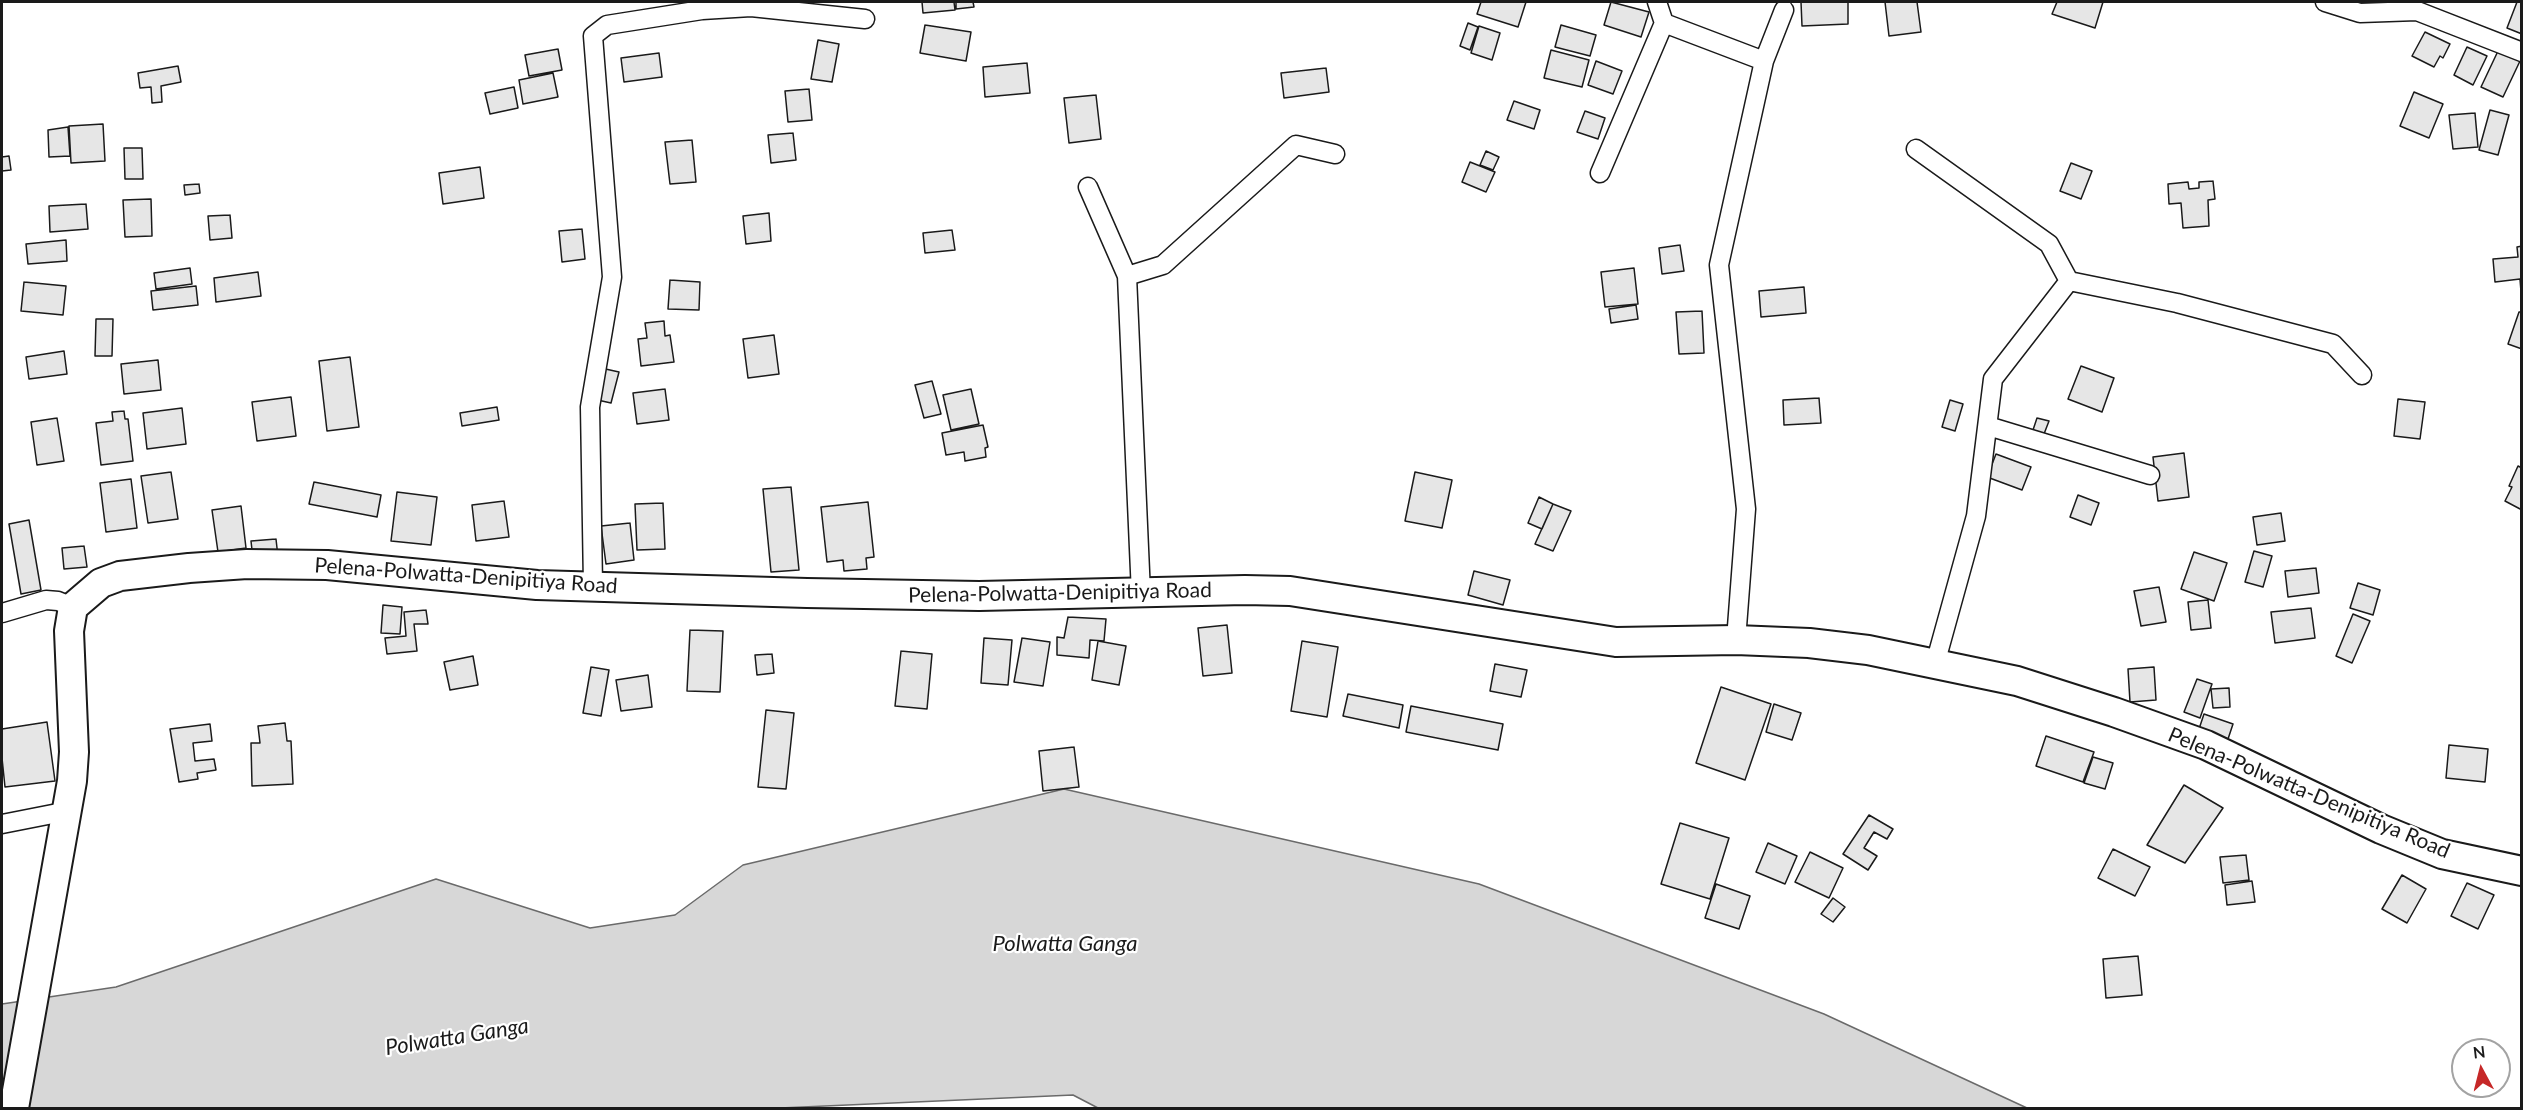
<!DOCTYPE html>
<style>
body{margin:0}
#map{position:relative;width:2523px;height:1110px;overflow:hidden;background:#fff;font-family:Lato,sans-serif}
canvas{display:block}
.frame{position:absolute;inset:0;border:3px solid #1a1a1a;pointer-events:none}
.north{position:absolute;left:2451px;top:1038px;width:60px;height:60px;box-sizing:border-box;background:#fff;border:2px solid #a3a3a3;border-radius:50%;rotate:353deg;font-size:16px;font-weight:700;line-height:24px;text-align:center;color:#1a1a1a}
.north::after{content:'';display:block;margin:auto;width:21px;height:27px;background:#c62828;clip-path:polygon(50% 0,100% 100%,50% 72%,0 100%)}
</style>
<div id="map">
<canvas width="2523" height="1110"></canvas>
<div class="frame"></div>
<div class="north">N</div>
</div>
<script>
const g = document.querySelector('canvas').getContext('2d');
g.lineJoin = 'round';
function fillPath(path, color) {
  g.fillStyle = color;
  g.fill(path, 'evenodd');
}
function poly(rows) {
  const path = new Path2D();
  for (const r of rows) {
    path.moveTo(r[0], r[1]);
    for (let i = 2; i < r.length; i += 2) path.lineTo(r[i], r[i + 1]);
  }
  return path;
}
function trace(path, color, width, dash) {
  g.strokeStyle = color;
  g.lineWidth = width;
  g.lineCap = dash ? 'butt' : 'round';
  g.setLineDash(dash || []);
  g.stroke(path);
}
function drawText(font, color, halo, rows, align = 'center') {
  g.font = font + ' Lato,sans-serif';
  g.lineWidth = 4.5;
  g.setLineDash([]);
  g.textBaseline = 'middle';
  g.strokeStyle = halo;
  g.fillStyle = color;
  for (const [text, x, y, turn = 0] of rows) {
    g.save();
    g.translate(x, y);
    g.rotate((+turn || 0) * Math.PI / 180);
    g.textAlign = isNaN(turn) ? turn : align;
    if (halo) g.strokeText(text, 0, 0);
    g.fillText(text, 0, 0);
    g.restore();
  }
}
const water = poly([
 [1064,789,1479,884,1824,1014,2027,1108,1098,1108,1073,1095,780,1108,2,1108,2,1004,116,987,436,879,590,928,675,915,743,865,1064,789]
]);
fillPath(water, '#d7d7d7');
trace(water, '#6a6a6a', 1.5);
const building = poly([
 [922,2,954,2,955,10,923,13,922,2],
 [956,2,973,2,974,7,956,9,956,2],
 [1481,2,1526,2,1518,27,1477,14,1481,2],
 [1611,2,1649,12,1641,37,1604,25,1611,2],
 [1801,2,1848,2,1848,24,1802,26,1801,2],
 [1885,2,1917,2,1921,32,1889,36,1885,2],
 [2057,2,2103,2,2095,28,2052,14,2057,2],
 [2517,2,2522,2,2522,34,2507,28,2517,2],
 [1468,23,1478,27,1470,50,1460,46,1468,23],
 [925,25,971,32,966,61,920,53,925,25],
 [1561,25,1596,35,1590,56,1555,47,1561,25],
 [1479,26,1500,33,1492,60,1471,53,1479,26],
 [2425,32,2450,44,2443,58,2440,56,2434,67,2412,56,2425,32],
 [818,40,839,44,832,82,811,79,818,40],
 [2467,47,2487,56,2473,85,2454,75,2467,47],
 [558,49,562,70,529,76,525,55,558,49],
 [1551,50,1589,60,1582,87,1544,78,1551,50],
 [2498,51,2520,61,2503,97,2481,87,2498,51],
 [659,53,662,77,624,82,621,58,659,53],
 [1596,61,1622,71,1613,94,1588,85,1596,61],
 [1027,63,1030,93,985,97,983,67,1027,63],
 [178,66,181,82,161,86,162,102,152,103,151,87,140,88,138,73,178,66],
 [1326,68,1329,92,1284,98,1281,73,1326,68],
 [553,73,558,97,523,104,519,80,553,73],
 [514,87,518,108,490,114,485,93,514,87],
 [809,89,812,120,788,122,785,91,809,89],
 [2414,92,2443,104,2429,138,2400,126,2414,92],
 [1096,95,1101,139,1069,143,1064,98,1096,95],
 [1514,101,1540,110,1534,129,1507,120,1514,101],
 [2490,110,2509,115,2498,155,2479,150,2490,110],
 [1585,111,1605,118,1598,139,1577,132,1585,111],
 [2475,113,2478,147,2453,149,2449,115,2475,113],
 [103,124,105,161,71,163,69,126,103,124],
 [68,127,70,156,49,157,48,130,68,127],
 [793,133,796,160,771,163,768,135,793,133],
 [692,140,696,182,670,184,665,142,692,140],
 [124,148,142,148,143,179,125,179,124,148],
 [1486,151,1499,157,1493,170,1480,165,1486,151],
 [9,156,11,170,2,171,2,157,9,156],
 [1470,162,1495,172,1486,192,1462,182,1470,162],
 [2071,163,2092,171,2081,199,2060,191,2071,163],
 [480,167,484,198,443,204,439,173,480,167],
 [2213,181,2215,199,2208,200,2209,226,2183,228,2181,203,2169,204,2168,184,2188,182,2189,189,2199,188,2199,182,2213,181],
 [199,184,200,193,185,195,184,185,199,184],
 [151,199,152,236,125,237,123,200,151,199],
 [86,204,88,229,50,232,49,206,86,204],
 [769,213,771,241,746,244,743,216,769,213],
 [230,215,232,238,210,240,208,216,230,215],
 [582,229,585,259,562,262,559,231,582,229],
 [952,230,955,250,925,253,923,233,952,230],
 [66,240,67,261,28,264,26,244,66,240],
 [1680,245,1684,271,1662,274,1659,248,1680,245],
 [2522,246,2522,292,2521,292,2520,279,2495,282,2493,259,2518,257,2517,247,2522,246],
 [190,268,192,284,156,289,154,273,190,268],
 [1634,268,1638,304,1605,307,1601,272,1634,268],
 [258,272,261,296,216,302,214,278,258,272],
 [670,280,700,282,699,310,668,309,670,280],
 [24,282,66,286,63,315,21,311,24,282],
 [196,286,198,305,153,310,151,291,196,286],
 [1804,287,1806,313,1761,317,1759,291,1804,287],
 [1636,305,1638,319,1611,323,1609,309,1636,305],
 [1702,311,1704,353,1679,354,1676,312,1702,311],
 [2519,312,2522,312,2522,349,2508,344,2519,312],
 [96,319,113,319,112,356,95,356,96,319],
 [664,321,665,336,670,335,674,362,641,366,638,339,647,338,645,323,664,321],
 [774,335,779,374,748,378,743,339,774,335],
 [64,351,67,374,29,379,26,357,64,351],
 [350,357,359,427,327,431,319,361,350,357],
 [158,360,161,390,124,394,121,364,158,360],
 [2081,366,2114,378,2102,412,2068,399,2081,366],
 [601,368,619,372,611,403,593,399,601,368],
 [932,381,941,414,924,418,915,385,932,381],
 [665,389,669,420,637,424,633,393,665,389],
 [971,389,979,424,951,430,943,395,971,389],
 [291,397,296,436,257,441,252,402,291,397],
 [1819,398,1821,423,1784,425,1783,400,1819,398],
 [2398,399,2425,402,2420,439,2394,436,2398,399],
 [1950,400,1963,404,1955,431,1942,427,1950,400],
 [497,407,499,420,462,426,460,413,497,407],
 [182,408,186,444,147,449,143,413,182,408],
 [124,411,125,419,128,419,133,461,101,465,96,423,113,421,112,412,124,411],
 [57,418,64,461,37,465,31,422,57,418],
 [2037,418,2049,421,2044,434,2033,430,2037,418],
 [983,425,988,447,985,448,986,457,965,461,964,452,946,455,942,433,983,425],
 [2184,453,2189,497,2158,501,2153,457,2184,453],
 [1996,454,2031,467,2022,490,1987,477,1996,454],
 [2518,466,2522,468,2522,510,2505,501,2512,487,2509,486,2518,466],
 [171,472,178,519,148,523,141,476,171,472],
 [1415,472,1452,480,1442,528,1405,521,1415,472],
 [131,479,137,528,106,532,100,483,131,479],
 [314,482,381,495,377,517,309,504,314,482],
 [791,487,799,570,771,572,763,489,791,487],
 [397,492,437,497,431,545,391,541,397,492],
 [2078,495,2099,503,2091,525,2070,517,2078,495],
 [1539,497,1553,504,1542,529,1528,523,1539,497],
 [504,501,509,537,476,541,472,505,504,501],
 [868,502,874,557,866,558,867,569,844,571,843,560,827,562,821,507,868,502],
 [663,503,665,549,637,550,635,504,663,503],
 [1553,504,1571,511,1553,551,1535,544,1553,504],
 [241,506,246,548,218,552,212,510,241,506],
 [2281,513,2285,541,2257,545,2253,517,2281,513],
 [29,520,41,590,21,594,9,524,29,520],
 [630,523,634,560,606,564,601,526,630,523],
 [276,539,278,557,253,559,251,541,276,539],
 [84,546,87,567,64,569,62,548,84,546],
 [2254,551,2272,556,2263,587,2245,582,2254,551],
 [2194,552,2227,563,2214,601,2181,589,2194,552],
 [2316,568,2319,593,2288,597,2285,571,2316,568],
 [1474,571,1510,580,1503,605,1468,595,1474,571],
 [2358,583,2380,590,2373,615,2350,608,2358,583],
 [2159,587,2166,622,2141,626,2134,591,2159,587],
 [2208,600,2211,628,2191,630,2188,602,2208,600],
 [383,605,402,607,400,634,381,633,383,605],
 [2311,608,2315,638,2275,643,2271,612,2311,608],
 [426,610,428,624,414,624,417,651,387,654,385,638,406,636,404,612,426,610],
 [2353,614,2370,621,2352,663,2336,656,2353,614],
 [1068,617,1106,619,1104,641,1090,640,1089,658,1057,655,1057,637,1064,638,1068,617],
 [1227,625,1232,673,1203,676,1198,628,1227,625],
 [690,630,723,631,720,692,687,691,690,630],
 [984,638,1012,640,1008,685,981,683,984,638],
 [1022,638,1050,642,1043,686,1014,682,1022,638],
 [1098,641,1126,646,1119,685,1092,680,1098,641],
 [1302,641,1338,647,1327,717,1291,711,1302,641],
 [901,651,932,654,927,709,895,706,901,651],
 [772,654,774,673,757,675,755,655,772,654],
 [473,656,478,685,450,690,444,662,473,656],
 [1495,664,1527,670,1521,697,1490,691,1495,664],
 [591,667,609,670,601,716,583,713,591,667],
 [2154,667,2156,700,2130,702,2128,669,2154,667],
 [648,675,652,707,621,711,616,680,648,675],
 [2197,679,2212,684,2200,718,2184,712,2197,679],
 [1721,687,1771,704,1745,780,1696,763,1721,687],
 [2229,688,2230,707,2213,708,2211,689,2229,688],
 [1348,694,1403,705,1399,728,1343,716,1348,694],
 [1774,704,1801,713,1792,740,1766,732,1774,704],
 [1411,706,1503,724,1498,750,1406,732,1411,706],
 [766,710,794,713,786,789,758,787,766,710],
 [2204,714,2233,724,2228,739,2199,729,2204,714],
 [47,722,55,781,5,787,2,758,2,729,47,722],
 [285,723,287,741,291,741,293,784,252,786,251,743,260,743,258,726,285,723],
 [210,724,212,741,193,743,195,761,214,759,216,770,197,773,198,779,179,782,170,729,210,724],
 [2046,736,2094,752,2083,782,2036,766,2046,736],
 [2449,745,2488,749,2485,782,2446,778,2449,745],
 [1074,747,1079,787,1043,791,1039,751,1074,747],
 [2093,757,2113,763,2105,789,2084,783,2093,757],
 [2184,785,2223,808,2185,863,2147,845,2184,785],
 [1869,815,1893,829,1887,839,1874,832,1864,848,1877,856,1868,870,1843,854,1869,815],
 [1680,823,1729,838,1710,899,1661,884,1680,823],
 [1768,843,1797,856,1785,884,1756,872,1768,843],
 [2113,849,2150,867,2135,896,2098,878,2113,849],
 [1810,852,1843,868,1829,898,1795,882,1810,852],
 [2246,855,2249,880,2223,883,2220,857,2246,855],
 [2402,875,2426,889,2407,923,2382,909,2402,875],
 [2252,881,2255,902,2227,905,2225,885,2252,881],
 [2467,883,2494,895,2478,929,2451,916,2467,883],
 [1716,884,1750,896,1739,929,1705,918,1716,884],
 [1833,898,1845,907,1833,922,1821,914,1833,898],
 [2138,956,2142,995,2106,998,2103,959,2138,956]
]);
fillPath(building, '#e6e6e6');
trace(building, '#1a1a1a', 1.5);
const minor = poly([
 [2325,2,2360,13,2417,11,2522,52],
 [1664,23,1764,61],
 [1916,149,2049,244,2069,281],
 [1600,173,1664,23,1657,2],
 [1088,187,1127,276,1141,594],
 [1127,276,1163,265,1296,145,1335,154],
 [2069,281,2177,303,2333,344,2362,375],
 [1988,426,2150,475],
 [593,585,590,407,612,277,593,36,607,25,702,10,751,7,865,19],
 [2,613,46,600,58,601,73,607],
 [1736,640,1746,509,1719,265,1764,61,1784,10],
 [1935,664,1976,516,1993,379,2069,281],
 [2,824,68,811]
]);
const primary = poly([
 [14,1108,72,781,74,752,69,631,73,607,101,583,120,576,189,568,247,564,327,565,537,585,807,593,979,596,1245,590,1290,591,1616,642,1736,640,1809,643,1868,650,2017,681,2114,712,2206,745,2381,829,2442,854,2522,871]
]);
trace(minor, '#1a1a1a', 21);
trace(primary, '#1a1a1a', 32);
trace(minor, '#fff', 18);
trace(primary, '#fff', 28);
drawText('21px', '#1a1a1a', '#fff', [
 ["Pelena-Polwatta-Denipitiya Road",466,576,4],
 ["Pelena-Polwatta-Denipitiya Road",1060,593,-1],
 ["Pelena-Polwatta-Denipitiya Road",2309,793,23]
]);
drawText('italic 22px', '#1a1a1a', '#fff', [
 ["Polwatta Ganga",1065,944],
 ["Polwatta Ganga",457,1037,-9]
]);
</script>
